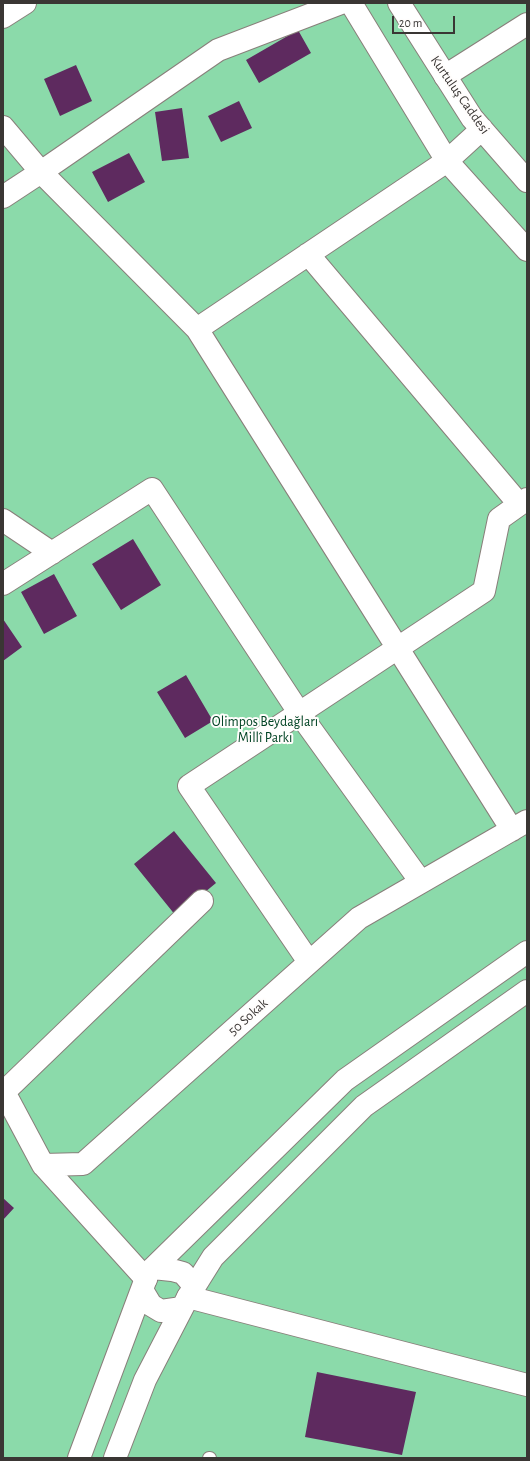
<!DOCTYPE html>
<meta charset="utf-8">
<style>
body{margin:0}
#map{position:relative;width:530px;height:1461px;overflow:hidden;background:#f8eee8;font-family:"Alegreya Sans",sans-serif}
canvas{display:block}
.frame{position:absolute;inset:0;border:4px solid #3a3634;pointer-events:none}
.scale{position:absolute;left:392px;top:16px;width:63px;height:18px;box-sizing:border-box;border:2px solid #3a3634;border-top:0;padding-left:5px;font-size:12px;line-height:14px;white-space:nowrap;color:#3a3634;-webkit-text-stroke:3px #fffdfc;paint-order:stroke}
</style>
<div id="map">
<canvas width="530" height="1461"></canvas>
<div class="frame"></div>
<div class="scale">20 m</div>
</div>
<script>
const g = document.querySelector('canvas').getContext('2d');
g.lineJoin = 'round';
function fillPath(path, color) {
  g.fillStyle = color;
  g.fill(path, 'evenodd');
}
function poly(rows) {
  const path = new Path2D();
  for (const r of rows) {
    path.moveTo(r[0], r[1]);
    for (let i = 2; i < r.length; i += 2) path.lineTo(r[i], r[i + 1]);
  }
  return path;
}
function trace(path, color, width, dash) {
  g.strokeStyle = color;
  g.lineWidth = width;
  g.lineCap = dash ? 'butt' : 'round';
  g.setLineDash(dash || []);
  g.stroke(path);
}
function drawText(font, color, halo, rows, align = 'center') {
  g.font = font + ' "Alegreya Sans",sans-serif';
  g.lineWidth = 4;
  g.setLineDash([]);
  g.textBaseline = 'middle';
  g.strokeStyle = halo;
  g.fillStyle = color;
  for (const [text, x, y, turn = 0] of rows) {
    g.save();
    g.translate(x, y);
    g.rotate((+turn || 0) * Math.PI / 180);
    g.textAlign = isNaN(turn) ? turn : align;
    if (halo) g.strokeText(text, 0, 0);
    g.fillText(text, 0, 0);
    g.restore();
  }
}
fillPath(poly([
 [3,3,527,3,527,1458,3,1458]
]), '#8bdaaa');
fillPath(poly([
 [298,30,311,53,259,83,246,60],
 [76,65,92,101,60,116,44,79],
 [239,101,252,128,221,142,208,116],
 [182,108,189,158,162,161,155,112],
 [129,153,145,182,108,202,92,172],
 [133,539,161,585,121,610,92,564],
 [54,574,77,616,44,634,21,592],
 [3,619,22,647,3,661],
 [186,675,213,721,185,738,157,692],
 [174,831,216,883,176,916,134,864],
 [3,1198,14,1208,3,1220],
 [317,1372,416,1392,402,1455,305,1437]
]), '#5e2a5f');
const lane = poly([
 [209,1458,210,1458]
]);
const street = poly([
 [341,3,218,50,41,172,197,329,447,161],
 [3,17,25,3],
 [445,76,527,24],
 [3,127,41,172,3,197],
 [308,254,519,504],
 [197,329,512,830],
 [3,520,52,553],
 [3,584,152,489,302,717,421,882],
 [309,962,189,786,484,591,499,519,527,499],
 [3,1090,43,1165,83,1164,359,918,527,821],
 [3,1093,202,901],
 [43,1165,146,1279],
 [188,1297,527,1385]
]);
const secondary = poly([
 [351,3,447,161,527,250],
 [399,3,472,118,527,181],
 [447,161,482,129],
 [153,1268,172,1270,183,1273,194,1286],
 [142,1290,151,1305,161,1311,182,1308],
 [79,1458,148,1273,345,1080,527,952],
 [115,1458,145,1380,188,1297,213,1257,364,1106,527,991]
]);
trace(lane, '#887f7a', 14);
trace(street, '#887f7a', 24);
trace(secondary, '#887f7a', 24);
trace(lane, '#fff', 12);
trace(street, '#fff', 22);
trace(secondary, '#fff', 22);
drawText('14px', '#3a3634', '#fffdfc', [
 ["Kurtuluş Caddesi",460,95,55],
 ["50 Sokak",248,1017,-42]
]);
drawText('14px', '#004324', '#fffdfc', [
 ["Olimpos Beydağları",265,722],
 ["Millî Parkı",265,738]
]);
</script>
